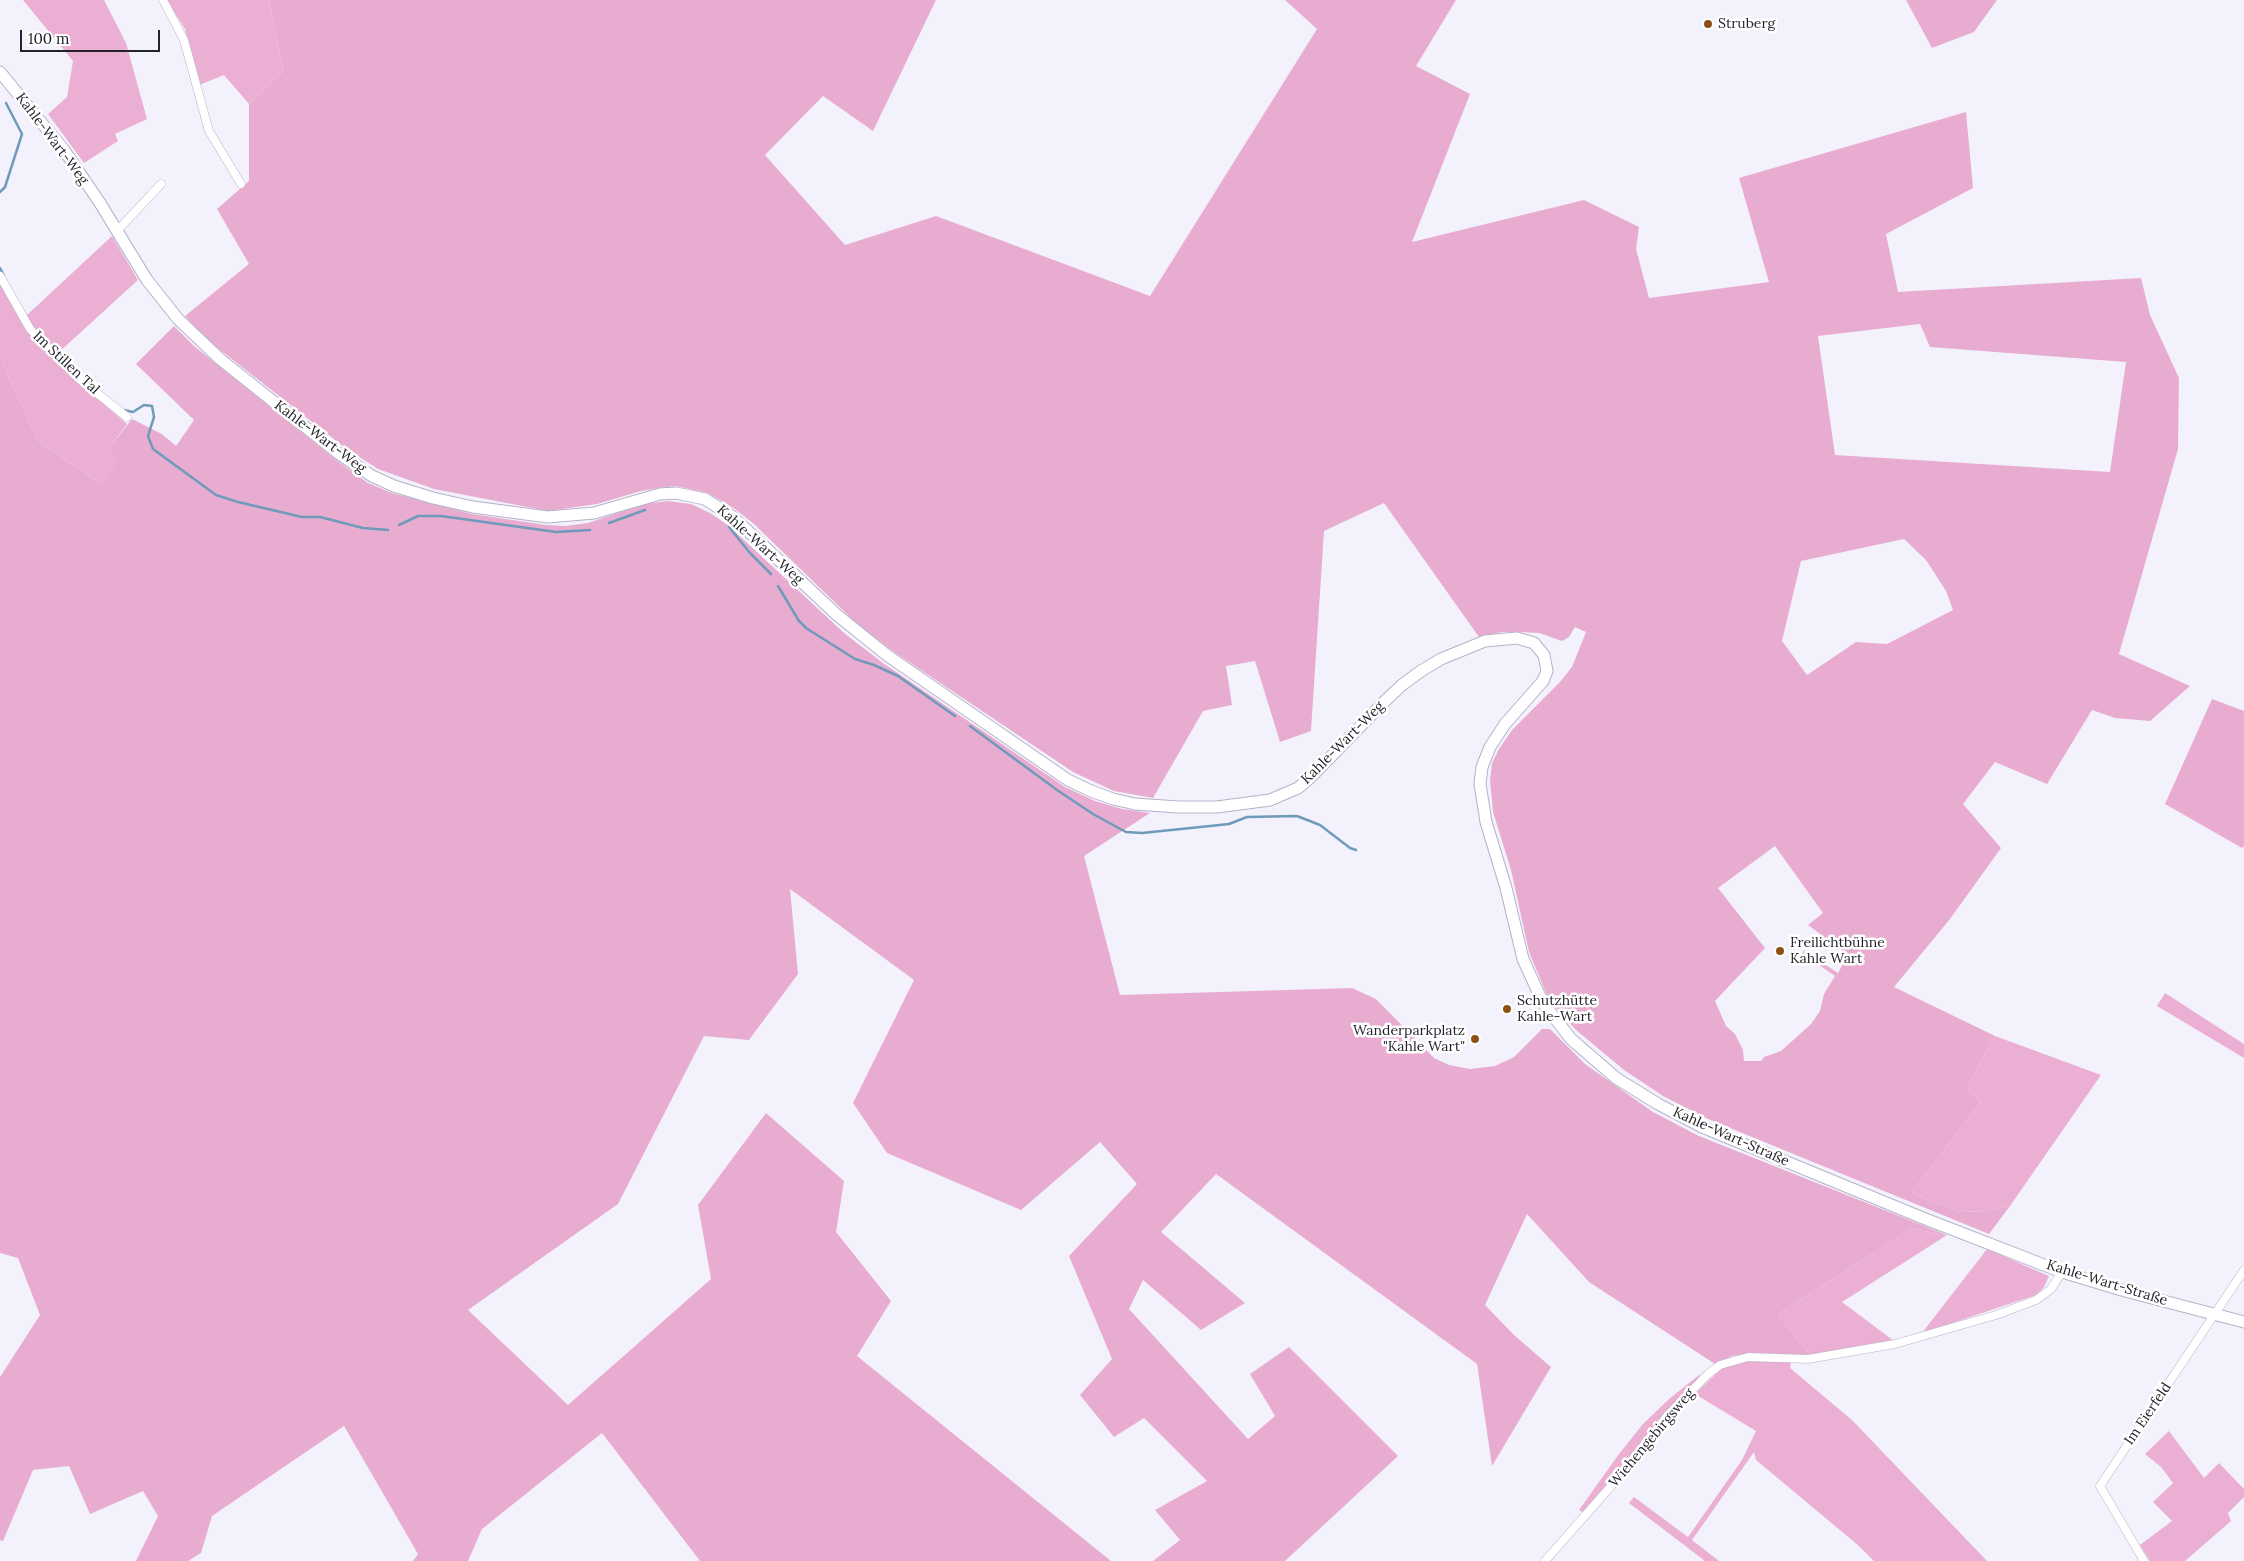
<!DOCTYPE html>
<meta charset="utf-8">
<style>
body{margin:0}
#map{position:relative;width:2244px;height:1561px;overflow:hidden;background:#f3f2fc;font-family:Lora,serif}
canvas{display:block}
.scale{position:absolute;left:20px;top:30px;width:140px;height:22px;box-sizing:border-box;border:2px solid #23222b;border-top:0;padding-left:6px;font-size:15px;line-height:18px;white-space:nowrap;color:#23222b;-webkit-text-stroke:4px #fff;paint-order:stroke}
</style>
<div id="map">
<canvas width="2244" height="1561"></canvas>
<div class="scale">100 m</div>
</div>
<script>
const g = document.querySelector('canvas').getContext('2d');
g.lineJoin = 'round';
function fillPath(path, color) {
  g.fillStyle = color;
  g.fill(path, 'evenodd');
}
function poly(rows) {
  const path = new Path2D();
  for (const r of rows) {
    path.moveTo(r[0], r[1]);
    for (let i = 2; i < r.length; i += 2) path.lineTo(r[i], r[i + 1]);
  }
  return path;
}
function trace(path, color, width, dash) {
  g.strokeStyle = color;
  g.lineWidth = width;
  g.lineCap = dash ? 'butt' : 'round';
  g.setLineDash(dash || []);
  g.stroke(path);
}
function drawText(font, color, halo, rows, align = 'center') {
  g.font = font + ' Lora,serif';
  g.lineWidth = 5;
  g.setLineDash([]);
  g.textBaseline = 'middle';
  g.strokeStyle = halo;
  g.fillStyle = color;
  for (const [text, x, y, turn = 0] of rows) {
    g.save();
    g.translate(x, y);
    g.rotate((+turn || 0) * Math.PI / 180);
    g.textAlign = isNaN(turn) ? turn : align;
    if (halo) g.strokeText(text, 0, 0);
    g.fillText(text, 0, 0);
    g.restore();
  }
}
fillPath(poly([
 [23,0,104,0,126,43,147,119,115,134,118,141,84,163,48,114,67,97,73,61],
 [167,0,269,0,283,71,249,104,224,75,199,85,185,29],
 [112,236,138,280,58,353,33,329,26,316],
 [0,280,21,318,75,379,127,424,109,448,121,461,101,484,38,441,0,358],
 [2165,993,2244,1044,2244,1058,2157,1006],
 [1995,1036,2101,1075,2010,1206,1986,1211,1961,1212,1929,1201,1912,1192,1981,1102,1967,1088],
 [1911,1229,1947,1235,1842,1302,1894,1341,1810,1355,1778,1314],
 [1987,1249,2049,1276,2044,1287,2036,1295,1922,1333],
 [1747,1360,1791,1362,1790,1368,1852,1420,1987,1561,1874,1561,1859,1546,1756,1460,1754,1452,1692,1540,1719,1561,1705,1561,1629,1503,1634,1497,1688,1537,1742,1460,1756,1431,1695,1394,1723,1367],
 [1699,1375,1701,1377,1584,1513,1579,1510,1619,1454,1643,1424,1669,1399],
 [2169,1431,2204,1478,2219,1463,2244,1489,2244,1497,2228,1513,2231,1521,2185,1561,2150,1561,2140,1545,2172,1521,2153,1502,2173,1483,2161,1467,2145,1454]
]), '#eaafd3');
fillPath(poly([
 [269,0,936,0,873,131,823,96,765,155,845,245,936,216,1150,296,1317,29,1285,0,1456,0,1416,66,1470,94,1412,242,1584,200,1639,227,1636,249,1649,298,1769,282,1739,178,1966,112,1973,188,1886,234,1898,292,2141,278,2150,315,2179,378,2178,449,2119,654,2190,686,2150,721,2115,718,2092,710,2047,784,1995,762,1963,804,2001,848,1950,919,1894,987,1995,1036,1967,1088,1981,1102,1912,1192,1929,1201,1961,1212,1986,1211,2010,1206,1989,1234,1708,1119,1663,1096,1624,1070,1576,1030,1549,1000,1529,952,1511,870,1493,812,1490,780,1492,763,1499,749,1512,730,1560,682,1572,667,1586,632,1575,627,1569,637,1562,641,1539,633,1519,632,1502,632,1479,637,1384,503,1324,531,1311,731,1280,742,1255,661,1226,666,1232,705,1203,711,1153,798,1114,791,1073,772,894,652,855,622,754,524,735,509,708,493,676,486,658,488,641,491,597,504,548,511,434,489,378,469,344,447,205,338,185,316,249,264,217,209,249,181,249,104,283,71],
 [1920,324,1930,347,2126,362,2110,472,1835,455,1818,336],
 [1904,539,1926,560,1946,591,1953,610,1887,644,1856,642,1807,675,1782,641,1801,561],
 [1775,846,1823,913,1808,925,1848,955,1838,973,1804,951,1802,953,1835,976,1824,994,1820,1011,1811,1024,1781,1051,1764,1057,1761,1061,1744,1061,1743,1050,1735,1034,1726,1026,1715,1001,1765,948,1718,888],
 [1906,0,1997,0,1974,32,1932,48],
 [174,326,194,346,335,459,368,483,392,493,472,514,546,525,565,526,588,523,644,504,668,501,691,504,710,513,729,526,844,633,883,663,1065,787,1095,801,1122,809,1150,813,1084,856,1120,995,1352,988,1376,999,1434,1058,1449,1065,1470,1069,1495,1066,1514,1057,1542,1029,1550,1029,1585,1064,1653,1112,1699,1136,1947,1235,1911,1229,1778,1314,1810,1355,1753,1353,1732,1356,1715,1364,1589,1282,1527,1214,1485,1305,1514,1335,1551,1367,1492,1466,1477,1364,1216,1174,1161,1232,1245,1303,1201,1330,1143,1280,1129,1309,1248,1439,1275,1416,1250,1374,1289,1347,1398,1456,1285,1561,1153,1561,1180,1540,1155,1510,1207,1481,1144,1418,1114,1437,1080,1395,1112,1359,1069,1256,1137,1184,1100,1142,1021,1210,887,1153,853,1103,914,980,790,889,798,974,749,1040,704,1036,618,1204,468,1310,568,1405,711,1279,698,1205,766,1113,844,1181,836,1232,891,1301,857,1356,1111,1561,700,1561,602,1433,482,1529,468,1561,413,1561,418,1554,344,1426,212,1516,201,1553,188,1561,136,1561,158,1516,143,1491,90,1514,69,1466,33,1470,3,1541,0,1540,0,1377,40,1315,18,1258,0,1253,0,358,38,441,101,484,120,461,109,448,132,419,162,434,176,446,194,420,136,364],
 [2212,699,2244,711,2244,846,2242,848,2165,804]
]), '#e9acd1');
trace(poly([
 [0,192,5,187,22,134,6,103],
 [0,268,4,276],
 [124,410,133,412,144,405,152,406,154,417,148,436,153,449,216,495,238,502,302,517,320,517,363,528,388,530],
 [609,523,645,510],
 [399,525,418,516,441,516,556,532,590,530],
 [729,527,750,553,771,574],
 [778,586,799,621,806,628,855,659,874,665,898,676,955,716],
 [970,726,1057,790,1093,814,1126,832,1142,833,1210,826,1229,824,1247,817,1297,816,1320,825,1350,848,1356,850]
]), '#6f9aba', 2.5);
const street = poly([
 [163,0,184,40,209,131,241,184],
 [117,231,161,184],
 [0,276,30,329,78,378,127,417],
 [1545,1561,1612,1485,1668,1415,1708,1374,1720,1365,1748,1357,1808,1359,1895,1344,1996,1315,2036,1300,2051,1289,2062,1272],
 [2144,1561,2100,1486,2244,1270]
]);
const secondary = poly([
 [0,72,64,150,100,203,147,280,178,319,220,359,338,453,372,476,394,486,433,498,473,507,548,517,594,513,660,494,676,493,705,499,733,517,837,615,888,656,1068,780,1091,791,1113,799,1135,804,1178,807,1217,807,1270,800,1298,788,1311,777,1385,701,1402,685,1421,671,1441,659,1485,641,1517,638,1534,643,1544,655,1547,671,1543,681,1505,724,1490,747,1482,767,1480,784,1486,822,1506,888,1523,959,1543,1003,1571,1039,1616,1078,1658,1104,1702,1127,1923,1218,2062,1272,2125,1291,2244,1322]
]);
trace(street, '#b5b2c9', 9);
trace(secondary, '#b5b2c9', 13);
trace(street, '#fff', 8);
trace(secondary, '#fff', 11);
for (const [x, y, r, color] of [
 [1708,24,5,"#8d4f12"],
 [1780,951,5,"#8d4f12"],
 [1507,1009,5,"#8d4f12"],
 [1475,1039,5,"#8d4f12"]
]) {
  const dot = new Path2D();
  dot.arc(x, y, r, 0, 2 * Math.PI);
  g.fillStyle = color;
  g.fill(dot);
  trace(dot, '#fff', 2);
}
drawText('14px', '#23222b', '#fff', [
 ["Struberg",1718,24],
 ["Freilichtbühne",1790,943],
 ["Kahle Wart",1790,959],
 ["Schutzhütte",1517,1001],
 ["Kahle-Wart",1517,1017],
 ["Wanderparkplatz",1465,1031,"right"],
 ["\"Kahle Wart\"",1465,1047,"right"]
], 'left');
drawText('14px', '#23222b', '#fff', [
 ["Kahle-Wart-Weg",52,139,53],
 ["Im Stillen Tal",66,363,43],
 ["Kahle-Wart-Weg",320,437,37],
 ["Kahle-Wart-Weg",760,545,42],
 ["Kahle-Wart-Weg",1343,743,-45],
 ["Kahle-Wart-Straße",1731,1137,24],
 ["Kahle-Wart-Straße",2107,1283,17],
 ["Im Eierfeld",2148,1414,-56],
 ["Wiehengebirgsweg",1652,1438,-50]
]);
</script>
